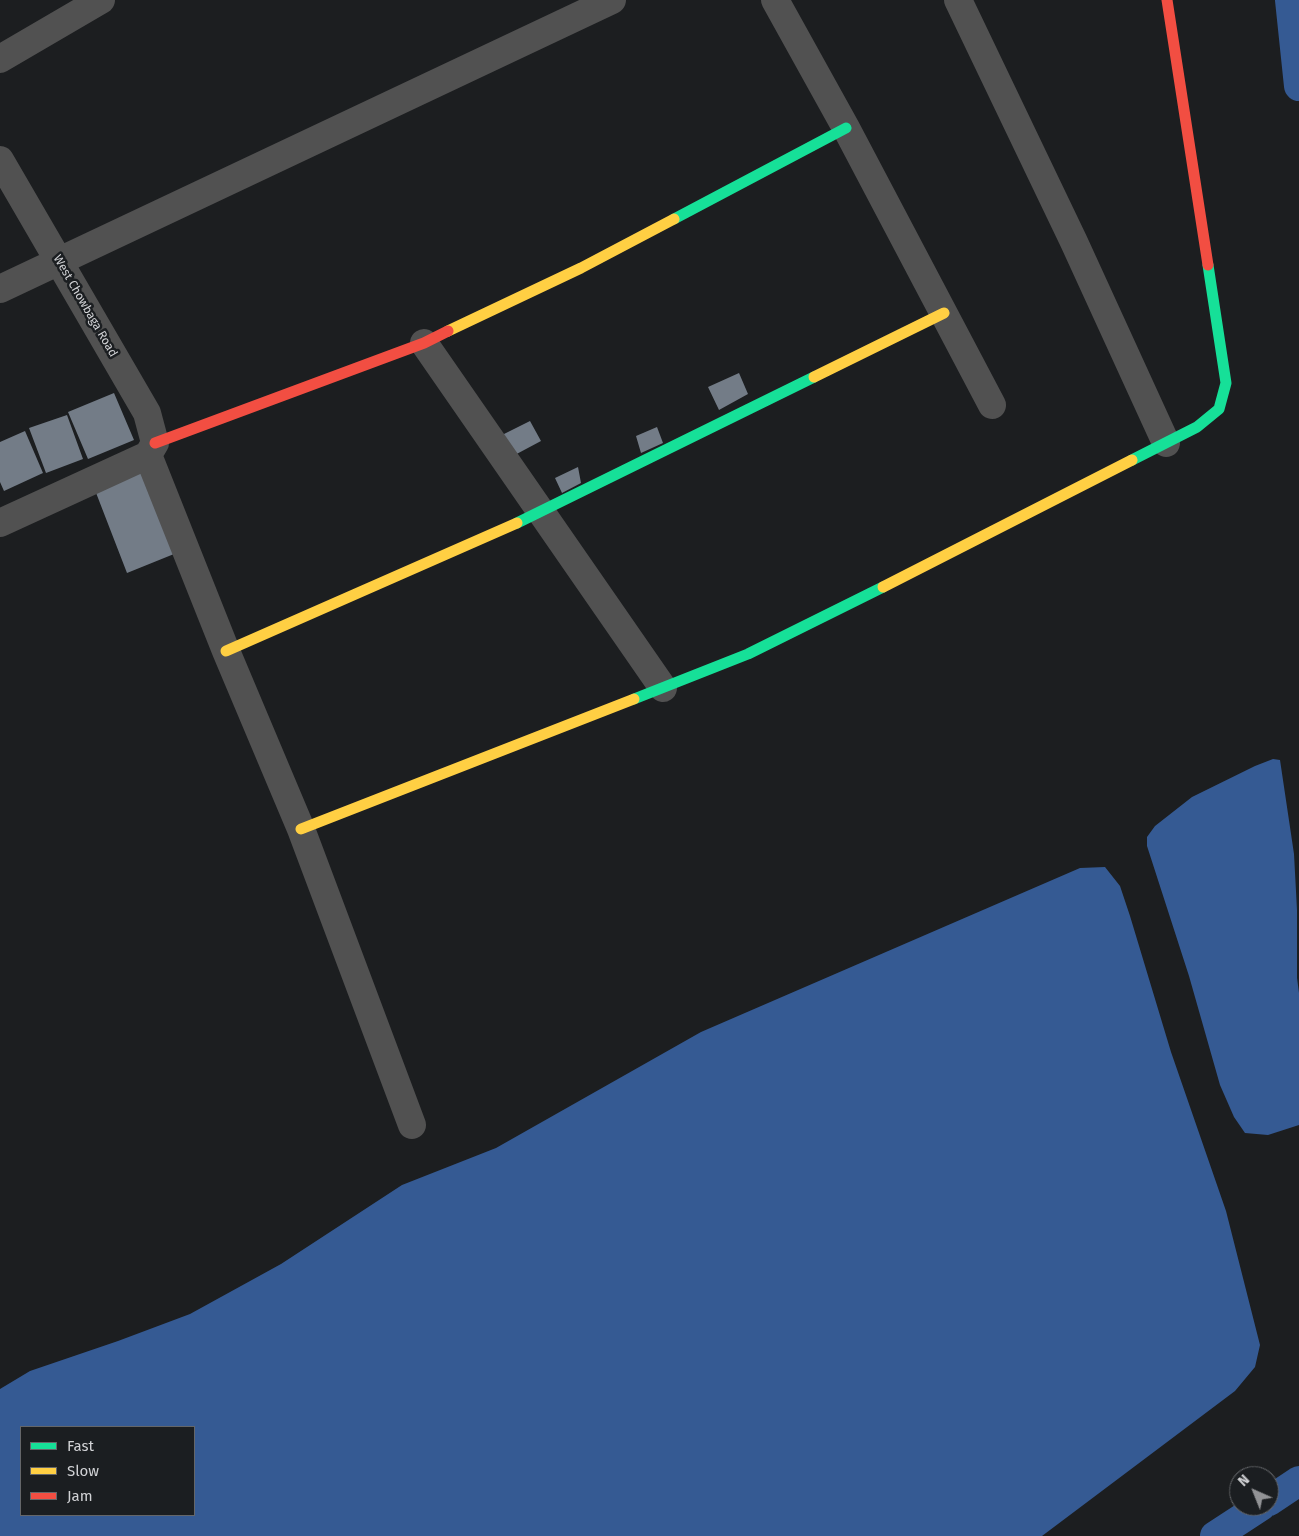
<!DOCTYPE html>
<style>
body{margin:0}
#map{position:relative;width:1299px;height:1536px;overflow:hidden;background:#1c1e20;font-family:"Fira Sans",sans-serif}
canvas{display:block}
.legend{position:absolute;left:20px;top:1426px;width:175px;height:90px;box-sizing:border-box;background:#1b1e21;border:1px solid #646669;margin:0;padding:6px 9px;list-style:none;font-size:15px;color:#d1d2d5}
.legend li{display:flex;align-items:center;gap:10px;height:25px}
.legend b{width:25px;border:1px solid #646669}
.north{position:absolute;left:1229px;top:1466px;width:50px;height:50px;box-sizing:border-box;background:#1b1e21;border:1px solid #646669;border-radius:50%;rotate:316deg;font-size:14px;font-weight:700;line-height:20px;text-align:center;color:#d1d2d5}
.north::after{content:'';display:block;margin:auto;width:18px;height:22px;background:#929396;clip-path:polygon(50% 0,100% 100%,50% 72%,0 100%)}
</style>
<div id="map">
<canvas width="1299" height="1536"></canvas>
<ul class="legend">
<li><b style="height:6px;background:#16e098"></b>Fast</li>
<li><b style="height:6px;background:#ffcf43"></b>Slow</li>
<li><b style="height:6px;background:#f24e42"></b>Jam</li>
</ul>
<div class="north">N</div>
</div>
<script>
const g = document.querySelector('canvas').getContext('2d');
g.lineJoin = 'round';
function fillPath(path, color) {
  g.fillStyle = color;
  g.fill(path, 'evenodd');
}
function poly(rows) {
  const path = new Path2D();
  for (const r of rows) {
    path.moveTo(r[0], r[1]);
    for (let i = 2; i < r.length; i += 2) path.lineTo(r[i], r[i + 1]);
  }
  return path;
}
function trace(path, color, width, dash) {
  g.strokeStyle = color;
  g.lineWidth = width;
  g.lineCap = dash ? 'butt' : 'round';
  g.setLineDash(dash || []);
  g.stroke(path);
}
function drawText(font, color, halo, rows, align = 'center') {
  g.font = font + ' "Fira Sans",sans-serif';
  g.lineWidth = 5;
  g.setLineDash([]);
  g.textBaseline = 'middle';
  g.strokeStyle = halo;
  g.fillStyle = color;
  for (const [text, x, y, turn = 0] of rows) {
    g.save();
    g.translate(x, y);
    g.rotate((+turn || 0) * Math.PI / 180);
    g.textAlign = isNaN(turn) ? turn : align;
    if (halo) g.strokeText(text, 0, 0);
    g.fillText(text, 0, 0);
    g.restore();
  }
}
fillPath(poly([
 [1273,759,1280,760,1294,854,1297,910,1297,978,1299,993,1299,1125,1268,1135,1245,1133,1234,1117,1220,1085,1189,976,1147,846,1147,837,1155,826,1192,797,1255,766],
 [1105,867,1120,886,1130,916,1171,1052,1226,1211,1260,1345,1255,1367,1235,1391,1042,1536,0,1536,0,1389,30,1371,118,1341,190,1314,281,1264,402,1185,496,1148,701,1032,1080,868],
 [21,1427,194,1427,194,1515,21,1515]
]), '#355a93');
trace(poly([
 [1290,0,1299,86],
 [1269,1501,1299,1481],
 [1215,1536,1261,1506]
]), '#355a93', 30);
fillPath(poly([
 [739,373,748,394,719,410,708,387],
 [114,393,134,440,88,459,68,412],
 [67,415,83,459,46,473,29,428],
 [530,421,541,441,511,457,500,436],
 [657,427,663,443,641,453,636,436],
 [25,431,43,473,4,491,0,482,0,442],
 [140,466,174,554,127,573,93,485],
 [578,467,581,483,562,493,555,478]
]), '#737c87');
trace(poly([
 [775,0,846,128,992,405],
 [958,0,1074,242,1166,443],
 [0,59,101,0],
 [0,160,147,413,155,443,148,455],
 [0,289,612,0],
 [424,343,663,688],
 [148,455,226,651,301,829,412,1125],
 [0,523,148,455]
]), '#515151', 28);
trace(poly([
 [674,219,846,128],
 [1132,460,1197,427,1219,409,1226,383,1208,265],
 [517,523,814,377],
 [634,699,748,654,883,587]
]), '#16e098', 11);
trace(poly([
 [448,331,581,268,674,219],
 [814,377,944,313],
 [883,587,1132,460],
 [226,651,517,523],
 [301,829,634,699]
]), '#ffcf43', 11);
trace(poly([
 [1167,0,1208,265],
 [155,443,424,343,448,331]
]), '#f24e42', 11);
drawText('12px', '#d1d2d5', '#1b1e21', [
 ["West Chowbaga Road",85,306,60]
]);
</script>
